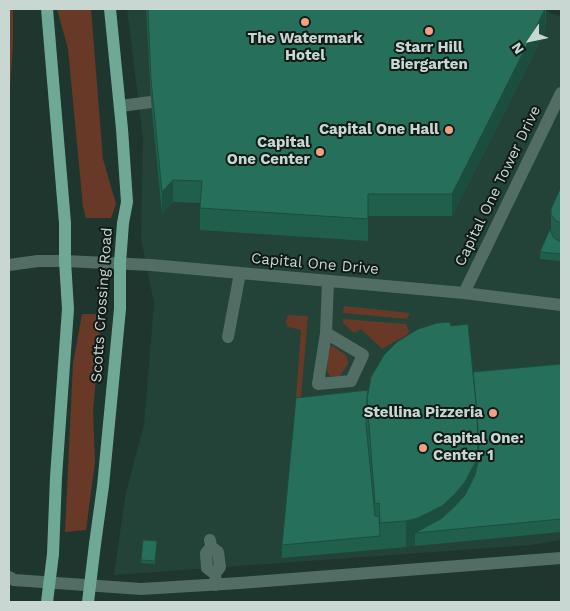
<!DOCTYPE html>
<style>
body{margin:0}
#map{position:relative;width:570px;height:611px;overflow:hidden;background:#1e362e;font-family:"Work Sans",sans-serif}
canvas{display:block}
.frame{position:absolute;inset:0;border:10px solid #c9d7d2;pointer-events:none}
.north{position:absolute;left:505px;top:15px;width:50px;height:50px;-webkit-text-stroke:4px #101b17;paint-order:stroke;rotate:236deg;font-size:14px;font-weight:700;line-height:20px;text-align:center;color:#c9d7d2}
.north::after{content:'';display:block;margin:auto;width:18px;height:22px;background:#c9d7d2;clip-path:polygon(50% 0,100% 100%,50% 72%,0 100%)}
</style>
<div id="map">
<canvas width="570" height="611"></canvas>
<div class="frame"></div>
<div class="north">N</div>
</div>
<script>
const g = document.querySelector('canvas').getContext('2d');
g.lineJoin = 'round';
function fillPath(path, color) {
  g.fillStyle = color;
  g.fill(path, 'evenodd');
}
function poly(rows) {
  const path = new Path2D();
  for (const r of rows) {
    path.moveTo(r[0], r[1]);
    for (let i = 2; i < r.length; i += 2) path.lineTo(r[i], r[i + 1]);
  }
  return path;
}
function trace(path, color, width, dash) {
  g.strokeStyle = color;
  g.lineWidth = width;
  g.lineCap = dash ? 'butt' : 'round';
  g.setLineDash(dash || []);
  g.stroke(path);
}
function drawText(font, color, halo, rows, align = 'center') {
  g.font = font + ' "Work Sans",sans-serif';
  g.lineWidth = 4;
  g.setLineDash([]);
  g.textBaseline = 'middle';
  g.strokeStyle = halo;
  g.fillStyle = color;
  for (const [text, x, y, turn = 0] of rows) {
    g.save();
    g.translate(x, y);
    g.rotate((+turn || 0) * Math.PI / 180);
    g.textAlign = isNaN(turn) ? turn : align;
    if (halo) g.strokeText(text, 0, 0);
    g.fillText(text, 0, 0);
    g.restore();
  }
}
fillPath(poly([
 [127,9,542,9,561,17,561,540,531,545,114,575,125,497,144,424,154,303,141,238,143,138]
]), '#234238');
fillPath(poly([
 [9,9,13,9,13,43,10,88,9,88],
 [57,9,91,9,103,159,116,204,111,218,86,218,83,207,68,49],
 [344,306,410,313,407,319,343,313],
 [82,314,101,314,93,413,95,462,86,530,65,532,73,363],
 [288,315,308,316,301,397,296,398,301,330,288,327,286,322],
 [343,319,406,324,409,331,408,334,382,349,361,329,354,333,343,323],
 [332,345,347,356,348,364,340,376,330,376,327,371,328,349]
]), '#683927');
trace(poly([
 [120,106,151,102],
 [9,265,38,261,65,261,151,265,464,293,561,305],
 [464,293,561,93],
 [326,333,363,355,351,381,318,384,326,333,328,281],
 [228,337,240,273],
 [210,540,211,547,218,552,220,567,215,574,216,585],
 [211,547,206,553,207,568,215,574],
 [9,577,14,580,141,589,240,583,561,558]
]), '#526d64', 12);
trace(poly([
 [47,9,65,223,65,261,68,309,56,477,53,554],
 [95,544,103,486,120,309,120,263,123,223,127,202,122,129,110,9]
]), '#6fa996', 12);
trace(poly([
 [47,602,53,554],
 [88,602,95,544]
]), '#6fa996', 12);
fillPath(poly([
 [146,9,546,9,546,30,452,216,368,216,368,241,200,230,200,203,173,202,162,214,151,102],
 [561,187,561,261,540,259,540,252,551,231,551,209],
 [451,326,473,372,561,364,561,532,415,546,415,545,406,547,282,558,282,545,368,390],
 [143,540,157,541,155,564,141,563]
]), '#215f4d');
fillPath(poly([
 [545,9,546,30,452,216,452,194],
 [173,180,173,202,162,214,162,192],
 [478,449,478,475,465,508,415,533,415,545,406,547,406,521]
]), '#1b4e3f');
const building = poly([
 [148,9,545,9,452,194,368,194,368,219,200,208,202,181,173,180,162,192,151,80,148,9],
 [561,187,561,223,555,220,551,214,551,209,561,187],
 [550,229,553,237,559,241,561,241,561,254,540,252,550,229],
 [450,322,451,326,468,324,477,412,478,449,475,463,465,482,454,495,442,506,418,518,406,521,380,523,379,503,375,504,367,399,371,377,384,355,397,342,418,329,437,323,450,322],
 [561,364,561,519,415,533,442,518,454,507,465,495,475,475,478,462,479,445,477,412,473,372,561,364],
 [368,390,367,399,367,408,366,424,375,516,379,516,380,536,282,545,296,398,368,390],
 [143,540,157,541,155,561,141,560,143,540]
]);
fillPath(building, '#266f5a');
trace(building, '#1b4e3f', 1);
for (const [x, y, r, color] of [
 [305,22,5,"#f2a081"],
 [429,31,5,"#f2a081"],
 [449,130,5,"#f2a081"],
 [320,152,5,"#f2a081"],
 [493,413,5,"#f2a081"],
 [423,448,5,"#f2a081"]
]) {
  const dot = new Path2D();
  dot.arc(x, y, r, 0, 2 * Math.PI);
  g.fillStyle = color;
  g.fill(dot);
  trace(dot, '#101b17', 2);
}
drawText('bold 15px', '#c9d7d2', '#101b17', [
 ["The Watermark",305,39,"center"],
 ["Hotel",305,56,"center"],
 ["Starr Hill",429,48,"center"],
 ["Biergarten",429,65,"center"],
 ["Capital One Hall",439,130],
 ["Capital",310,143],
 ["One Center",310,160],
 ["Stellina Pizzeria",483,413],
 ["Capital One:",433,439,"left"],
 ["Center 1",433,456,"left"]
], 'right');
drawText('15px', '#c9d7d2', '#101b17', [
 ["Capital One Tower Drive",498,186,-64],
 ["Capital One Drive",315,264,5],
 ["Scotts Crossing Road",102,305,-86]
]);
</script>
